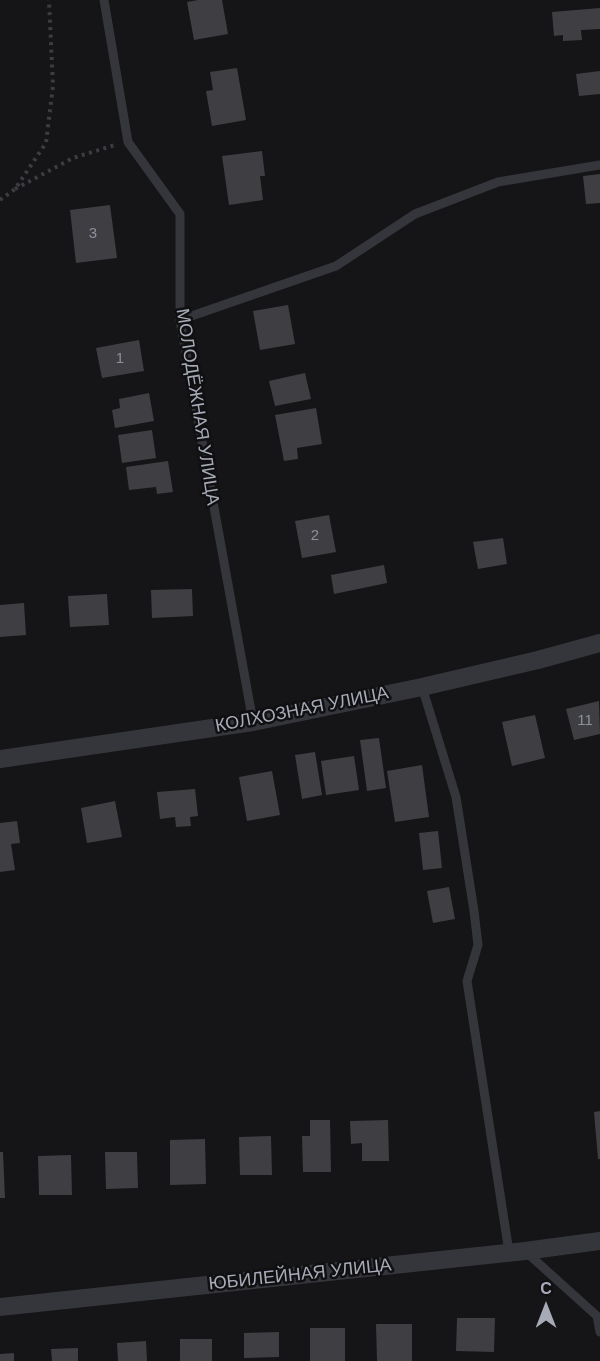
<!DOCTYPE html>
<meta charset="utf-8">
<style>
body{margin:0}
#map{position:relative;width:600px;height:1361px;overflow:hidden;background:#151416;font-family:Helvetica,sans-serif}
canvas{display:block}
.north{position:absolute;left:516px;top:1277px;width:60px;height:60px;-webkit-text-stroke:4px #100f11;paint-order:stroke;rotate:0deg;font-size:16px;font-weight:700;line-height:24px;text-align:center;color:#a6abb7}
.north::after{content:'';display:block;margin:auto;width:21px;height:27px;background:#a6abb7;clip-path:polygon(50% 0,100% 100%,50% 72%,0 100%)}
</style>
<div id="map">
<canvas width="600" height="1361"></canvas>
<div class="north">С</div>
</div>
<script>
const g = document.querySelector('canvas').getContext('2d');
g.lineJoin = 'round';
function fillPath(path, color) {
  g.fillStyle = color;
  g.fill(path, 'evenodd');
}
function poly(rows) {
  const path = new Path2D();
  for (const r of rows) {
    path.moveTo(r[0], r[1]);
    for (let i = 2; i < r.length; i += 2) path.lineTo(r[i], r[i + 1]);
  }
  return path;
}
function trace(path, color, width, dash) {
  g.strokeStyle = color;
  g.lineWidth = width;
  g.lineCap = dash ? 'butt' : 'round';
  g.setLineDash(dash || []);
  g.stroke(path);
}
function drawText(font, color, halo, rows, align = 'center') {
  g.font = font + ' Helvetica,sans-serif';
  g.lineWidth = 5;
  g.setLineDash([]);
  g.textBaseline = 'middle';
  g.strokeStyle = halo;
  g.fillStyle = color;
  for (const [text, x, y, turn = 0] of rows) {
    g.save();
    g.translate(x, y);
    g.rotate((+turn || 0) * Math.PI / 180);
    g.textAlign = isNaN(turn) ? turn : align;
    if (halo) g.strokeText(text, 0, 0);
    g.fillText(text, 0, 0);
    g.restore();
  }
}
fillPath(poly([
 [198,0,222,0,228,34,194,40,187,2],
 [600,8,600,29,581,30,582,40,563,41,563,35,554,36,552,12],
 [237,68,246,120,212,126,206,91,213,90,210,72],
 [600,71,600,94,579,96,576,74],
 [262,151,265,176,260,176,263,200,229,205,222,156],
 [600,174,600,203,586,204,583,176],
 [110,205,117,258,76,263,70,210],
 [288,305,295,344,260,350,253,311],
 [139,340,144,371,102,378,96,348],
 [305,373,311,399,275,406,269,381],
 [149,393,154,421,115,428,112,410,120,408,119,399],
 [316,408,322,444,297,448,298,459,284,461,275,415],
 [152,430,156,458,122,463,118,435],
 [168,461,173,492,157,494,156,487,129,490,126,467],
 [329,515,336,552,302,558,295,521],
 [503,538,507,564,478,569,473,542],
 [384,565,387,583,334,594,331,575],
 [192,589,193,616,152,618,151,590],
 [107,594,109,625,70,627,68,596],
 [24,603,26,635,0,637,0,605],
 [599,701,600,734,574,740,566,709],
 [535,715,545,758,512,766,502,722],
 [379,738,386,788,367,791,360,740],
 [315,752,322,795,302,799,295,755],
 [354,756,359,790,326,795,321,761],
 [422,765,429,817,395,822,387,771],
 [272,771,280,815,247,821,239,777],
 [195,789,198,816,190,817,191,826,176,827,175,817,160,819,157,792],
 [115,801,122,837,87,843,81,808],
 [17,821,20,843,11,844,15,870,0,872,0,823],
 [438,831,442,868,423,870,419,833],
 [449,887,455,919,433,923,427,891],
 [600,1111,600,1159,598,1159,594,1112],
 [310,1120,330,1120,331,1172,303,1172,302,1136,310,1136],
 [388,1120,389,1161,362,1161,362,1143,351,1144,350,1121],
 [271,1136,272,1175,240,1175,239,1137],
 [205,1139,206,1184,170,1185,170,1140],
 [0,1152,3,1152,5,1198,0,1198],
 [105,1152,137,1152,138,1188,106,1189],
 [71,1155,72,1195,39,1195,38,1156],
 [457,1318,495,1318,494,1352,456,1351],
 [376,1324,412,1324,412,1361,377,1361],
 [310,1328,345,1328,345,1361,310,1361],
 [279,1332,279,1357,244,1358,244,1333],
 [180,1339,212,1339,212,1361,180,1361],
 [146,1341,147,1361,118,1361,117,1343],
 [78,1348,78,1361,52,1361,51,1349],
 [14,1353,14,1361,0,1361,0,1354]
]), '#3f3f43');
trace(poly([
 [15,189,73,158,115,145],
 [0,200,15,189,46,143,53,86,49,0]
]), '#3b3d42', 4, [3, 4.5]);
trace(poly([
 [104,0,128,142,180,214,180,320,253,722],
 [180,320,336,266,415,214,498,182,600,165],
 [422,687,456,797,474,911,478,945,467,981,509,1252],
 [526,1252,597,1316,600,1332]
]), '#35363b', 9);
trace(poly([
 [0,759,253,722,422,687,538,660,600,643],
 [0,1307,525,1251,600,1241]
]), '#35363b', 18);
drawText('15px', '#8c909a', null, [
 ["3",93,234],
 ["1",120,359],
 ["2",315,536],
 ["11",585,721]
]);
drawText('18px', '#a6abb7', '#100f11', [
 ["МОЛОДЁЖНАЯ УЛИЦА",197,407,81],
 ["КОЛХОЗНАЯ УЛИЦА",302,710,-11],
 ["ЮБИЛЕЙНАЯ УЛИЦА",300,1275,-6]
]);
</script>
